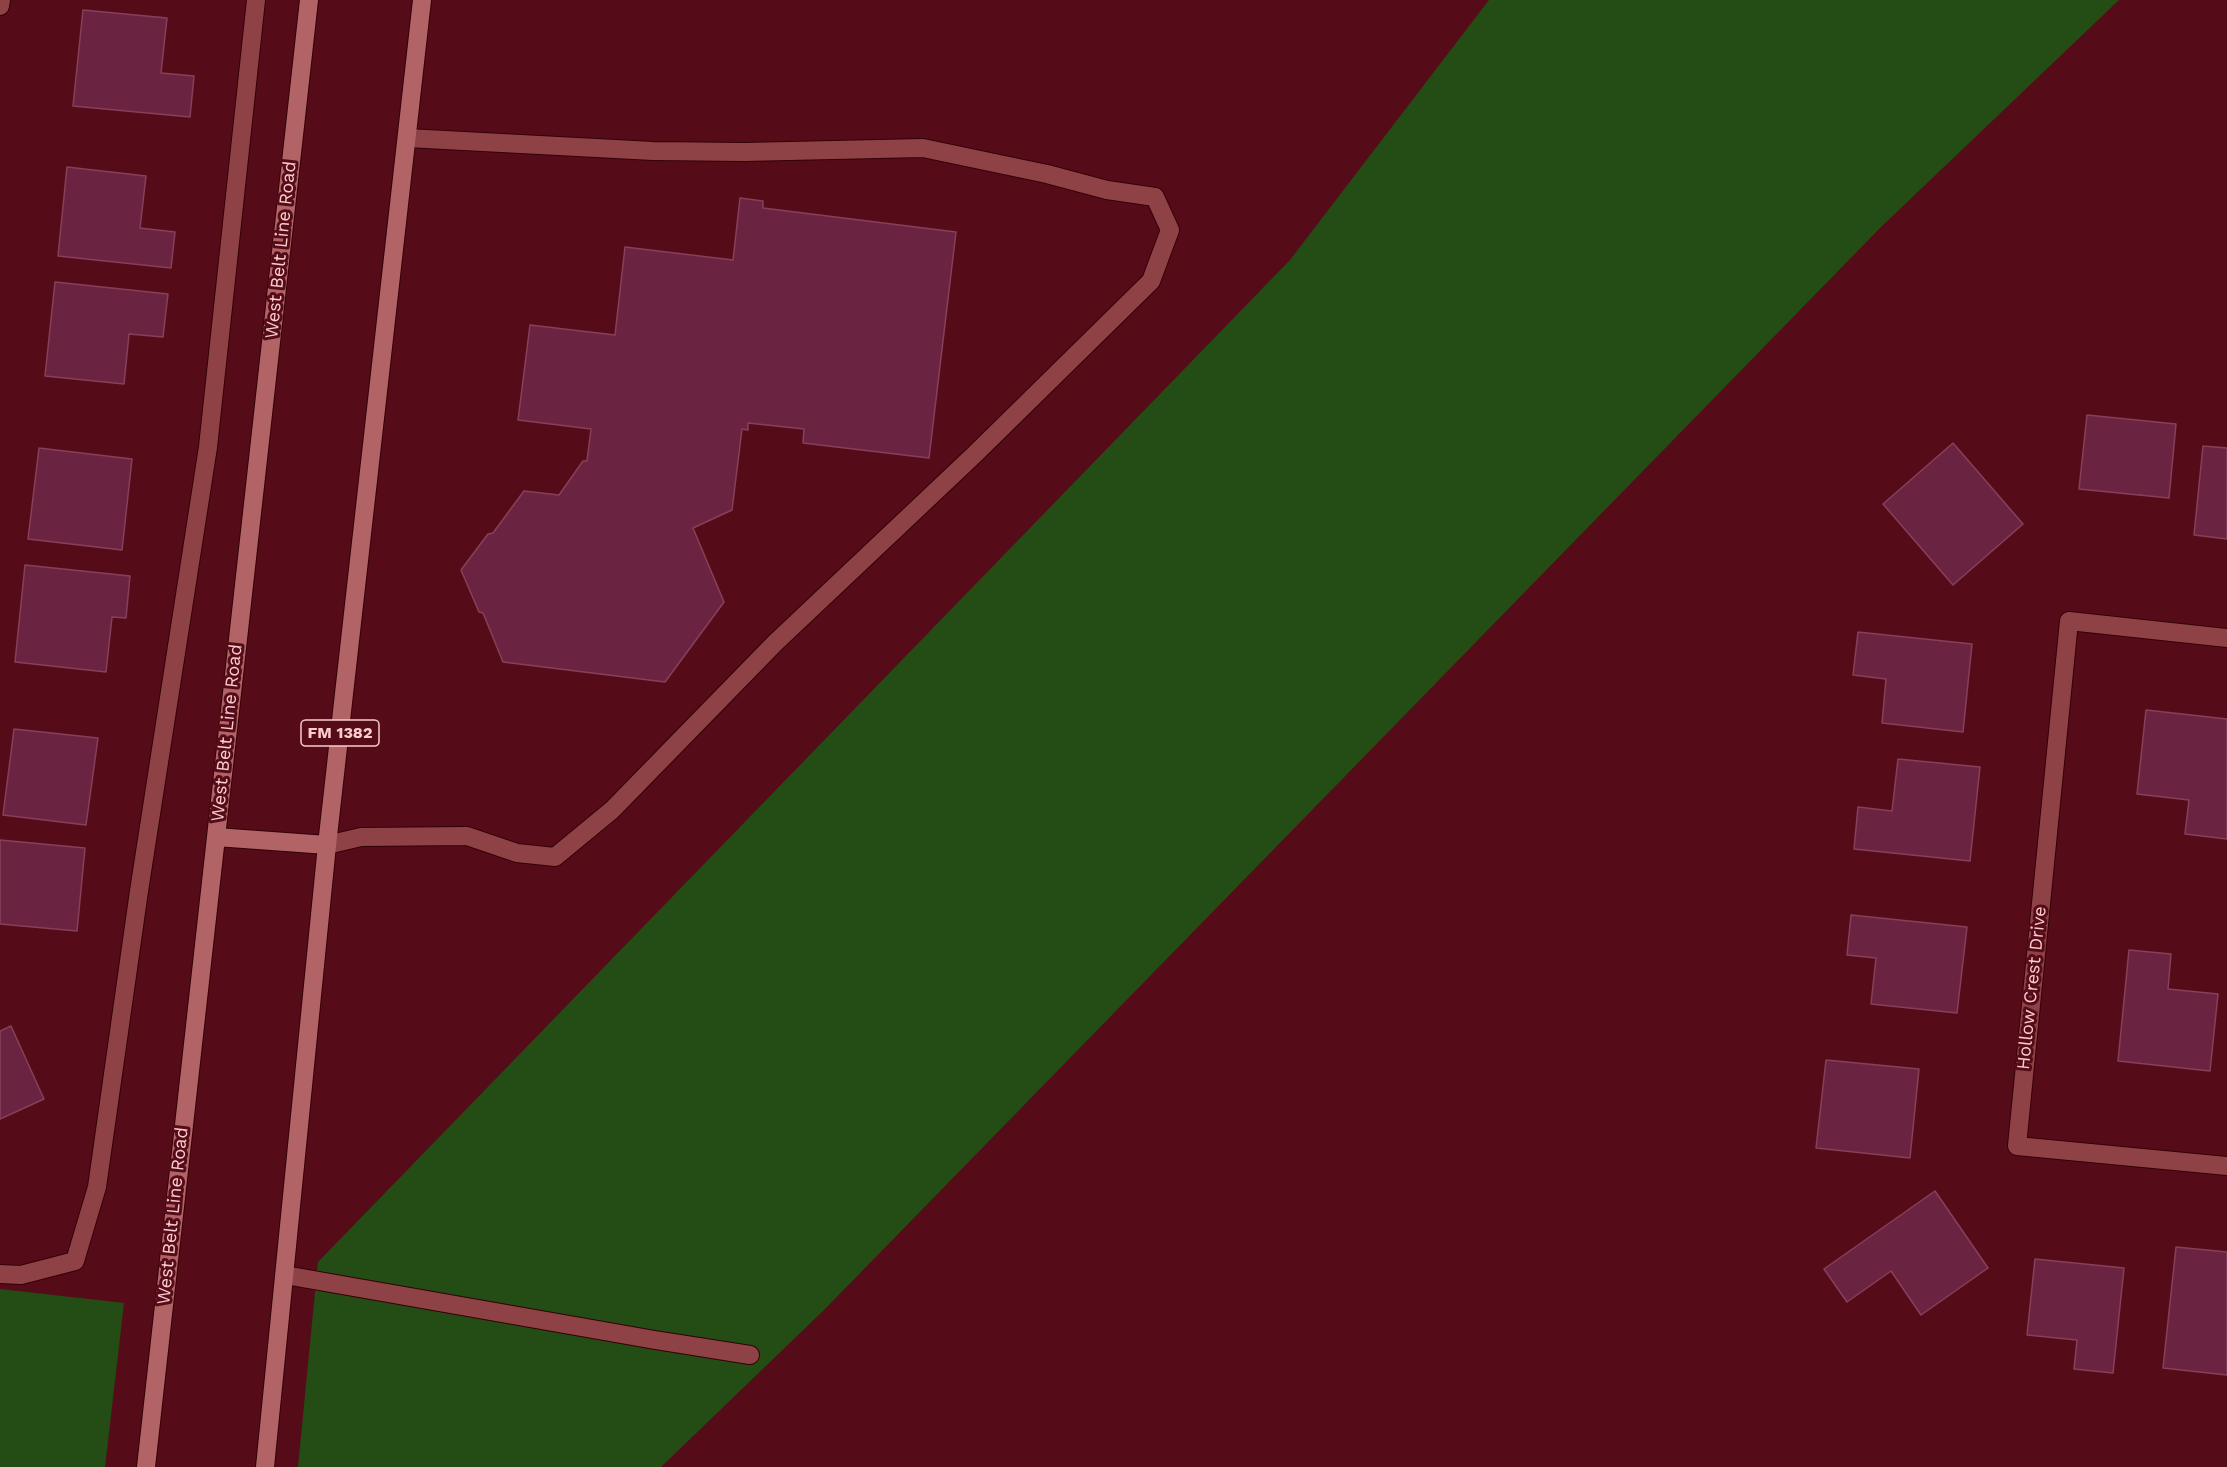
<!DOCTYPE html>
<style>
body{margin:0}
canvas{display:block;background:#560c18}
</style>
<canvas width="2227" height="1467"></canvas>
<script>
const g = document.querySelector('canvas').getContext('2d');
g.lineJoin = 'round';
function fillPath(path, color) {
  g.fillStyle = color;
  g.fill(path, 'evenodd');
}
function poly(rows) {
  const path = new Path2D();
  for (const r of rows) {
    path.moveTo(r[0], r[1]);
    for (let i = 2; i < r.length; i += 2) path.lineTo(r[i], r[i + 1]);
  }
  return path;
}
function trace(path, color, width, dash) {
  g.strokeStyle = color;
  g.lineWidth = width;
  g.lineCap = dash ? 'butt' : 'round';
  g.setLineDash(dash || []);
  g.stroke(path);
}
function drawText(font, color, halo, rows, align = 'center') {
  g.font = font + ' "Work Sans",sans-serif';
  g.lineWidth = 6;
  g.setLineDash([]);
  g.textBaseline = 'middle';
  g.strokeStyle = halo;
  g.fillStyle = color;
  for (const [text, x, y, turn = 0] of rows) {
    g.save();
    g.translate(x, y);
    g.rotate((+turn || 0) * Math.PI / 180);
    g.textAlign = isNaN(turn) ? turn : align;
    if (halo) g.strokeText(text, 0, 0);
    g.fillText(text, 0, 0);
    g.restore();
  }
}
fillPath(poly([
 [1489,0,2119,0,1881,227,825,1309,661,1467,298,1467,318,1262,1290,260],
 [0,1289,124,1303,105,1467,0,1467]
]), '#244c15');
const building = poly([
 [83,10,167,18,161,73,194,76,190,117,73,106,83,10],
 [67,167,146,176,140,228,175,232,171,268,58,256,67,167],
 [740,198,763,201,763,208,956,232,929,458,803,443,804,429,748,423,748,430,742,429,732,510,693,528,724,602,665,682,503,662,483,613,479,612,461,570,488,534,493,533,524,491,559,495,583,461,587,461,591,429,518,420,530,325,615,335,625,247,733,260,740,198],
 [55,282,168,294,163,337,129,334,124,384,45,376,55,282],
 [2087,415,2176,424,2169,498,2079,489,2087,415],
 [1953,443,2023,524,1953,585,1883,504,1953,443],
 [2203,446,2227,448,2227,539,2194,535,2203,446],
 [39,448,132,459,122,550,28,539,39,448],
 [25,565,130,576,126,618,112,617,106,672,15,662,25,565],
 [1858,632,1972,644,1963,732,1882,723,1886,679,1853,675,1858,632],
 [2146,710,2227,719,2227,839,2185,834,2189,800,2137,794,2146,710],
 [14,729,98,738,86,825,3,815,14,729],
 [1898,759,1980,767,1970,861,1854,849,1858,807,1892,811,1898,759],
 [0,840,85,848,77,931,0,924,0,840],
 [1851,915,1967,927,1957,1013,1871,1004,1876,958,1847,955,1851,915],
 [2129,950,2171,954,2168,989,2218,994,2210,1071,2118,1061,2129,950],
 [11,1026,44,1099,0,1119,0,1031,11,1026],
 [1826,1060,1919,1069,1910,1158,1816,1148,1826,1060],
 [1935,1191,1988,1268,1921,1315,1891,1271,1847,1302,1824,1269,1935,1191],
 [2176,1247,2227,1252,2227,1375,2163,1368,2176,1247],
 [2035,1259,2124,1268,2113,1373,2074,1369,2077,1340,2027,1335,2035,1259]
]);
fillPath(building, '#6a2441');
trace(building, '#883f5a', 1.5);
const minor = poly([
 [0,6,1,0],
 [2227,638,2069,621,2017,1146,2227,1166],
 [327,845,361,837,467,836,517,853,555,857,612,810,775,643,974,455,1151,281,1170,230,1155,197,1107,190,1047,174,923,148,744,152,653,151,407,138],
 [0,1274,21,1275,75,1261,97,1187,139,891,208,447,256,0],
 [285,1275,655,1340,750,1355]
]);
const major = poly([
 [216,837,327,845],
 [146,1467,309,0],
 [265,1467,327,845,422,0]
]);
trace(minor, '#320006', 20);
trace(major, '#320006', 20);
trace(minor, '#8f4246', 18);
trace(major, '#b16366', 18);
for (const [x, y, w] of [
 [340,733,78]
]) {
  const box = new Path2D();
  box.roundRect(x - w / 2, y - 13, w, 26, 4.5);
  g.fillStyle = '#560c18';
  g.fill(box);
  trace(box, '#facccc', 1.5);
}
drawText('bold 16px', '#facccc', null, [
 ["FM 1382",340,733]
]);
drawText('18px', '#facccc', '#560c18', [
 ["West Belt Line Road",281,250,-84],
 ["West Belt Line Road",227,733,-84],
 ["Hollow Crest Drive",2032,988,-84],
 ["West Belt Line Road",173,1216,-84]
]);
</script>
